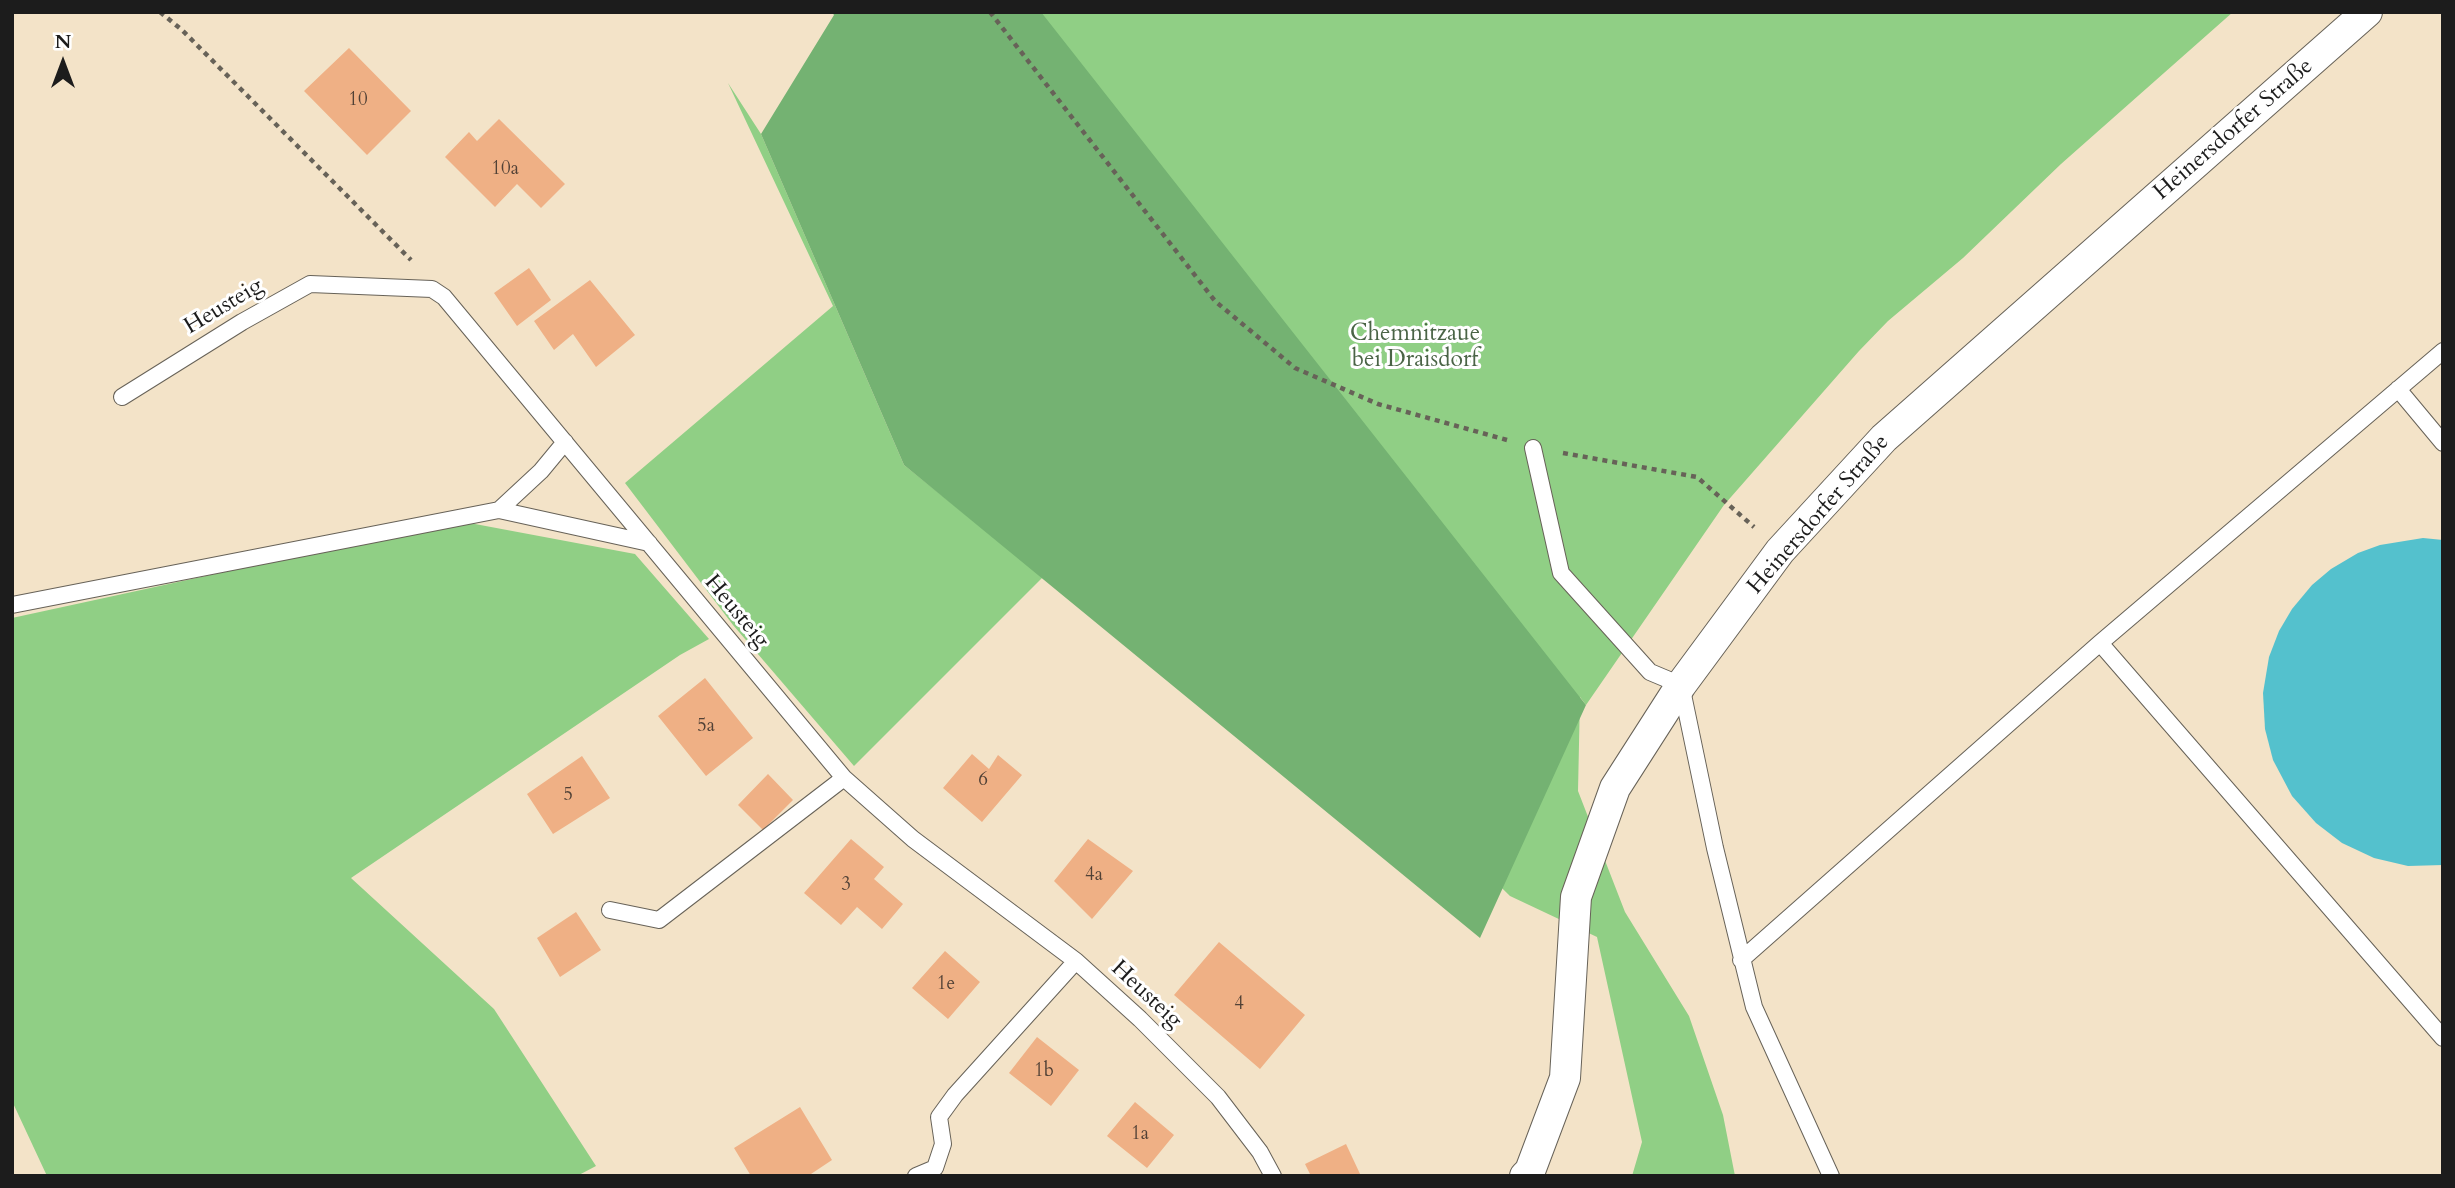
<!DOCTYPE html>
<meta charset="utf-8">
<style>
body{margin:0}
#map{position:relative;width:2455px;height:1188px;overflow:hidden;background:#f3e3c8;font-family:Cardo,serif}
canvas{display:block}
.frame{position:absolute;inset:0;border:14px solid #1c1c1c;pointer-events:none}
.north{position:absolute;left:28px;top:28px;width:70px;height:70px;-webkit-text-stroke:5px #fff;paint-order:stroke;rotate:0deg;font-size:19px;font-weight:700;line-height:28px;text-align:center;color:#1c1c1c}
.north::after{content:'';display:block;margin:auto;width:24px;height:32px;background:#1c1c1c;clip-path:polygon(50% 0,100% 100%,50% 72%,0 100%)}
</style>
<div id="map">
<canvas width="2455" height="1188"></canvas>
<div class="frame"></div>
<div class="north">N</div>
</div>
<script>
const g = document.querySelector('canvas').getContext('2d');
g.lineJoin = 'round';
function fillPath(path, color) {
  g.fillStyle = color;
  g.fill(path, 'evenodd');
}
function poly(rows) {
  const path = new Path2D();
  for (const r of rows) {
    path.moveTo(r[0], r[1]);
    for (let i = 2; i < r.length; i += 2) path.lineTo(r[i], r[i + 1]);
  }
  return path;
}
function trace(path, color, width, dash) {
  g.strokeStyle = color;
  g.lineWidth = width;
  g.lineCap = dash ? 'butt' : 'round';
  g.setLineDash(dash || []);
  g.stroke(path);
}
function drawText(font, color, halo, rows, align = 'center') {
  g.font = font + ' Cardo,serif';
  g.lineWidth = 6;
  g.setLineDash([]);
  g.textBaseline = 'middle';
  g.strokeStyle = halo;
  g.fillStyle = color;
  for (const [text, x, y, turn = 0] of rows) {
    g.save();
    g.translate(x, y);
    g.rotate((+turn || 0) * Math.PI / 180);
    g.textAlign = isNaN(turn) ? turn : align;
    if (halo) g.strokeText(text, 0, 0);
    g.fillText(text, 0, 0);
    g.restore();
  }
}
fillPath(poly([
 [845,12,2233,12,2061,164,1963,258,1888,321,1859,351,1724,505,1586,705,1580,697,1578,791,1625,912,1689,1016,1723,1115,1735,1176,1632,1176,1642,1142,1597,937,1510,896,1446,833],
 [728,83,761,134,904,465,1043,577,854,766,733,625,625,483,833,306],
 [459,521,635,554,709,639,680,655,351,878,494,1009,596,1166,577,1176,47,1176,12,1101,12,618]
]), '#90cf85');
fillPath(poly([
 [832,12,1041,12,1586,705,1480,938,904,465,761,134,834,15]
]), '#74b272');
fillPath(poly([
 [2423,538,2443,540,2443,865,2408,866,2374,858,2342,843,2316,823,2292,796,2273,760,2265,729,2263,693,2269,657,2279,631,2292,609,2312,585,2331,569,2358,553,2380,545]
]), '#54c1cd');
fillPath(poly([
 [349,48,411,111,367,155,304,91],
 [499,119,565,184,541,208,517,184,495,207,445,157,469,132,477,141],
 [529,268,551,300,517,326,494,293],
 [590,280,635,335,596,367,573,334,554,350,534,321],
 [705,678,753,738,706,776,658,716],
 [972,754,989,769,998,755,1022,775,982,822,943,788],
 [582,756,610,798,553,834,527,794],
 [768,774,793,800,763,830,738,805],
 [851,839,884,867,874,879,903,904,882,929,857,907,841,925,804,893],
 [1088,839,1133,871,1092,919,1054,881],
 [576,912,601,950,560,977,537,938],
 [1219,942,1305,1015,1260,1069,1174,995],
 [945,951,980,982,948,1019,912,988],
 [1037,1037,1079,1070,1051,1106,1009,1073],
 [1135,1102,1174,1135,1147,1168,1107,1136],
 [800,1107,832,1160,808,1176,751,1176,734,1148],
 [1346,1144,1361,1176,1311,1176,1305,1164]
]), '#efb085');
const service = poly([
 [2398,389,2443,443],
 [122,397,242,322,310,284,432,289,444,297,844,778,913,839,1076,961,1140,1019,1218,1097,1260,1152,1273,1176],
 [1533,448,1561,573,1650,672,1681,685,1715,848,1754,1007,1831,1176],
 [499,510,649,543],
 [12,605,499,510,541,471,565,442],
 [2100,643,2443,1038],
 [610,910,659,920,844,778],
 [1741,960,2100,643,2443,351],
 [916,1176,935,1168,943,1144,939,1117,955,1095,1076,961]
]);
const minor = poly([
 [1525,1176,1530,1171,1565,1078,1576,897,1615,788,1681,685,1780,551,1884,438,2367,12]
]);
trace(service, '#676258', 18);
trace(minor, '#676258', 32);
trace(poly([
 [160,12,182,30,411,260],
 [990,12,1215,301,1295,368,1378,404,1507,440],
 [1563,453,1697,477,1754,527]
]), '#676258', 4.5, [5, 5]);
trace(service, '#fff', 16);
trace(minor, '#fff', 30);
drawText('19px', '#514136', null, [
 ["10",358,101],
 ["10a",505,170],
 ["5a",706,727],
 ["6",983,781],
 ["5",568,796],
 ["4a",1094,876],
 ["3",846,886],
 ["1e",946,985],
 ["4",1239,1005],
 ["1b",1044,1072],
 ["1a",1140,1135]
]);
drawText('23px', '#1c1c1c', '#fff', [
 ["Heinersdorfer Straße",2234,130,-41],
 ["Heusteig",224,307,-31],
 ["Heinersdorfer Straße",1819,515,-49],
 ["Heusteig",736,612,50],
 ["Heusteig",1146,995,43]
]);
drawText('23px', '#4a6446', '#fff', [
 ["Chemnitzaue",1415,335],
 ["bei Draisdorf",1415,361]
]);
</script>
